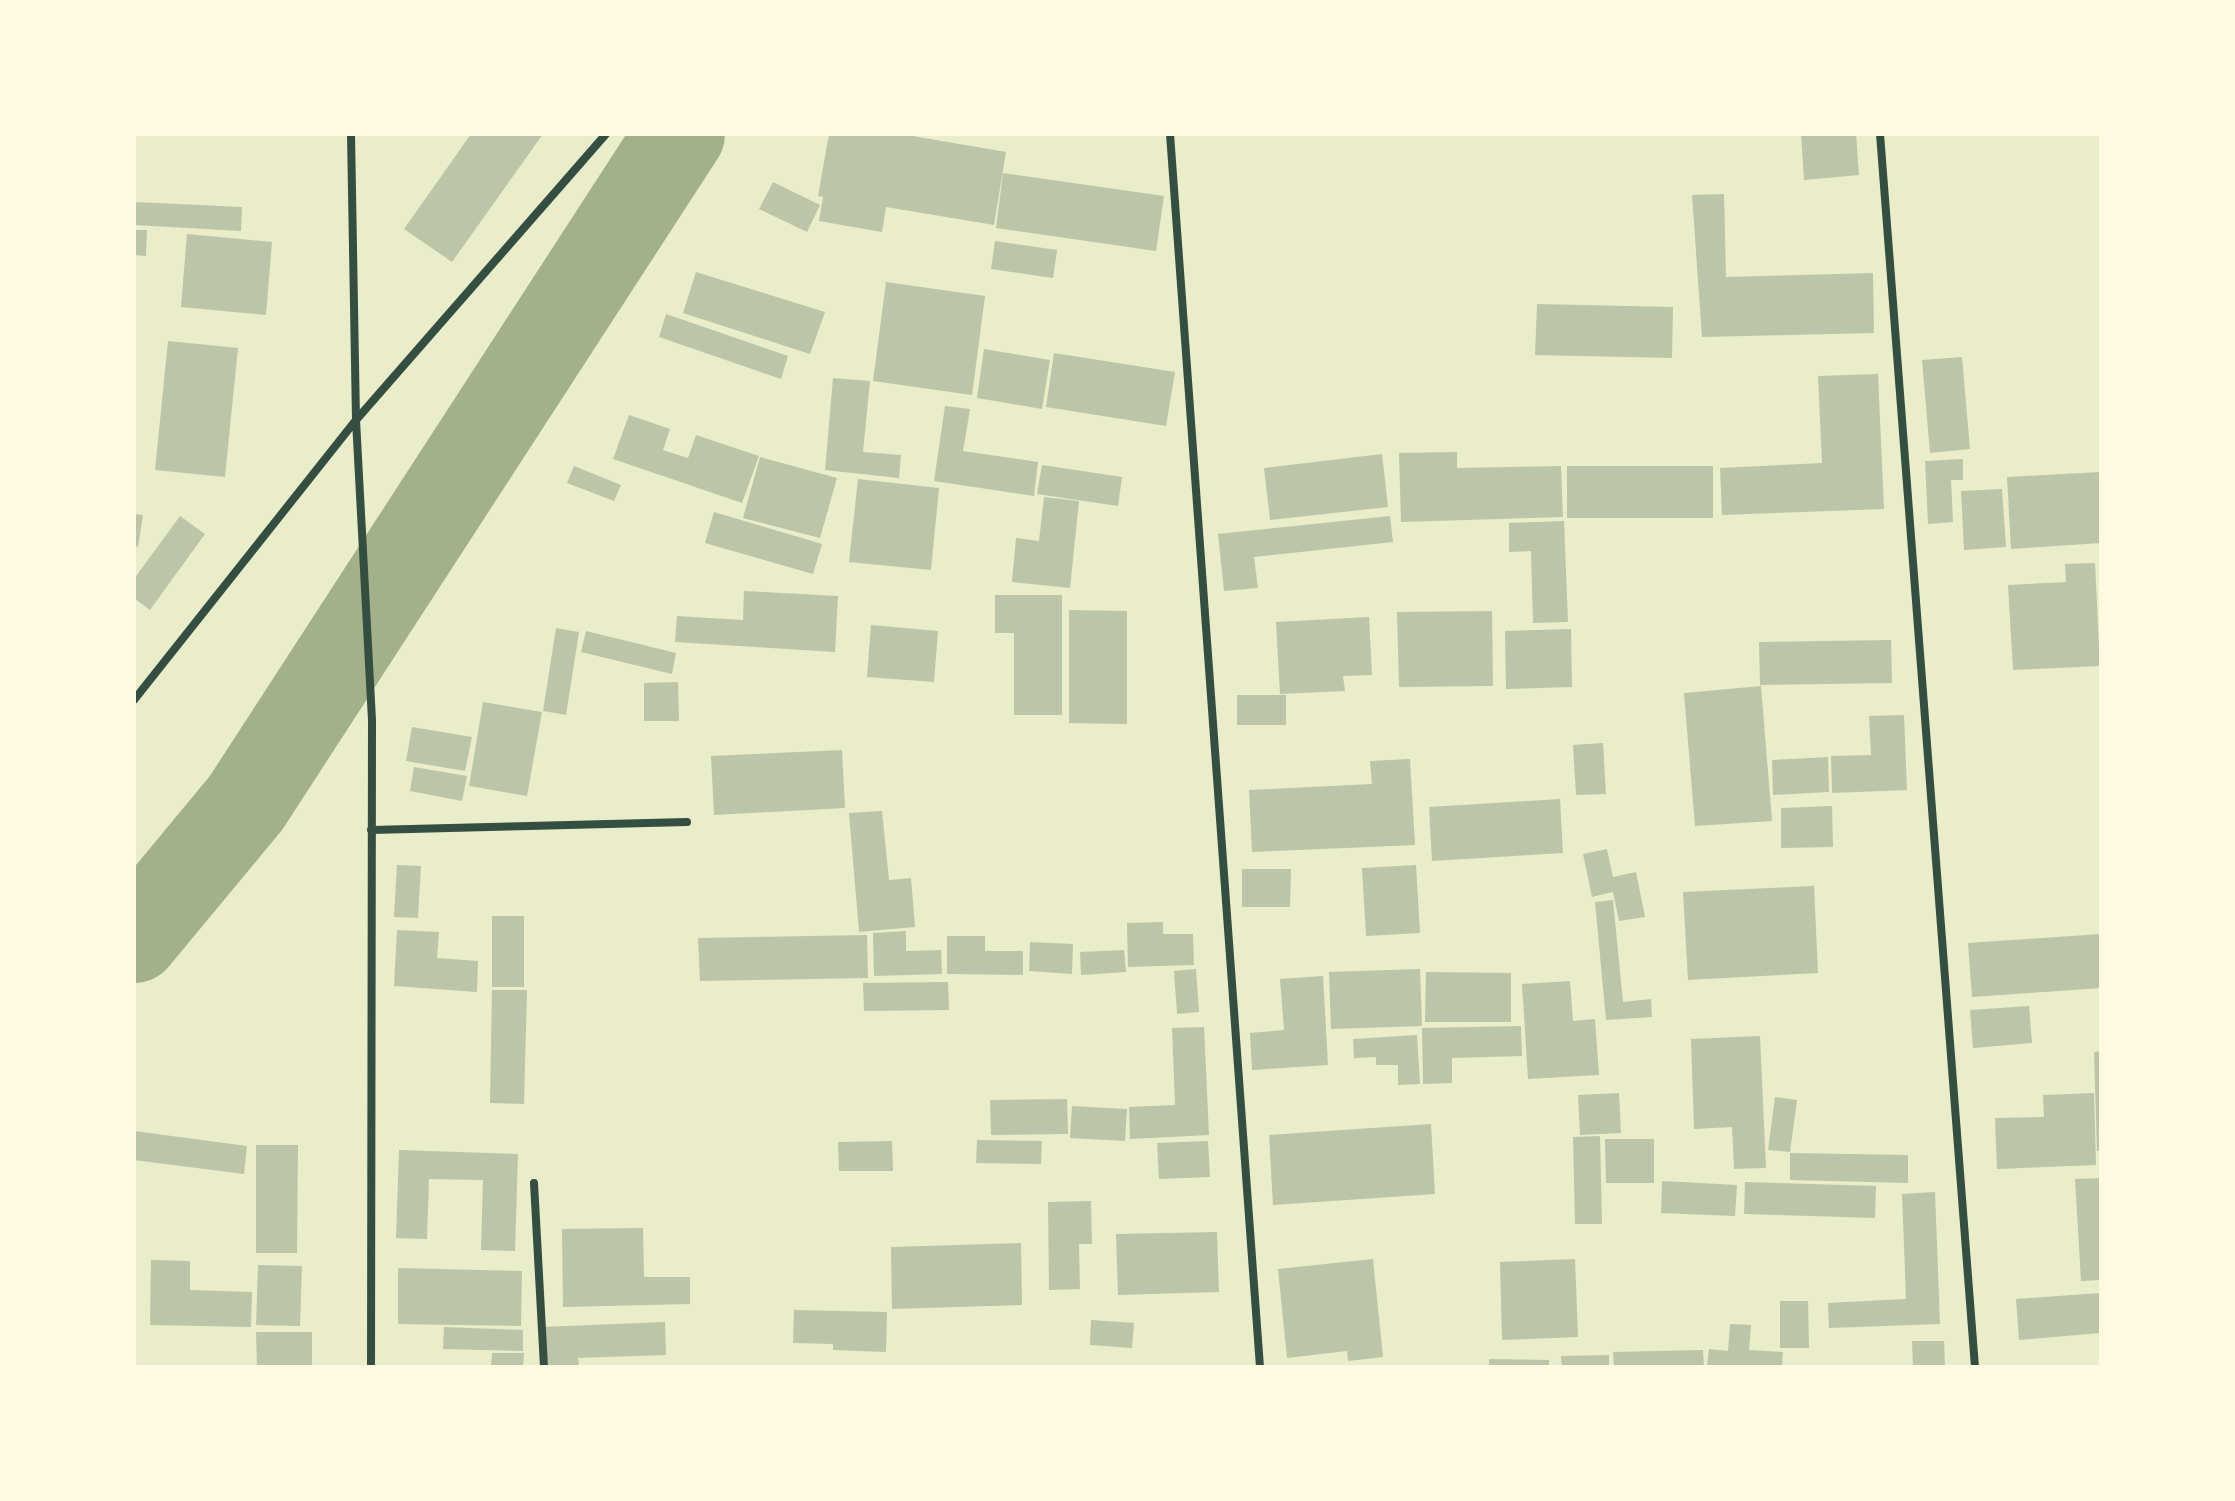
<!DOCTYPE html>
<style>
body{margin:0}
#map{position:relative;width:2235px;height:1501px;overflow:hidden;background:#e9edc9;font-family:Barlow,sans-serif}
canvas{display:block}
.frame{position:absolute;inset:0;border:136px solid #fefae0;pointer-events:none}
</style>
<div id="map">
<canvas width="2235" height="1501"></canvas>
<div class="frame"></div>
</div>
<script>
const g = document.querySelector('canvas').getContext('2d');
g.lineJoin = 'round';
function poly(rows) {
  const path = new Path2D();
  for (const r of rows) {
    path.moveTo(r[0], r[1]);
    for (let i = 2; i < r.length; i += 2) path.lineTo(r[i], r[i + 1]);
  }
  return path;
}
function trace(path, color, width, dash) {
  g.strokeStyle = color;
  g.lineWidth = width;
  g.lineCap = dash ? 'butt' : 'round';
  g.setLineDash(dash || []);
  g.stroke(path);
}
function fillPath(path, color) {
  g.fillStyle = color;
  g.fill(path, 'evenodd');
}
trace(poly([
 [134,938,246,803,680,134]
]), '#a3b18a', 90);
fillPath(poly([
 [471,134,543,134,452,262,404,229],
 [829,134,901,134,1006,152,994,225,886,207,882,232,819,221,823,197,818,196],
 [1801,134,1856,134,1859,175,1804,180],
 [1003,173,1164,196,1156,251,996,228],
 [773,182,820,205,807,232,759,209],
 [1724,194,1726,277,1873,273,1874,333,1702,337,1692,195],
 [134,202,242,207,241,231,134,225],
 [134,230,147,230,146,256,134,255],
 [187,234,272,242,266,315,181,307],
 [995,241,1057,250,1053,278,991,269],
 [696,272,825,312,810,354,683,313],
 [886,282,985,296,972,395,873,381],
 [1537,304,1673,307,1672,358,1535,355],
 [666,314,788,356,781,379,659,337],
 [168,341,238,348,225,477,155,470],
 [984,349,1050,360,1042,409,977,398],
 [1054,353,1175,372,1166,426,1046,407],
 [1962,357,1970,449,1930,453,1922,360],
 [1878,374,1884,509,1722,515,1720,468,1822,463,1818,376],
 [833,378,870,381,863,452,901,455,899,478,825,470],
 [945,406,970,409,963,451,1038,462,1034,496,934,481],
 [629,415,670,429,663,450,688,458,696,435,759,456,742,503,613,459],
 [1457,452,1457,468,1561,466,1563,517,1401,522,1399,453],
 [1382,454,1388,507,1270,520,1264,468],
 [760,457,837,478,820,538,743,518],
 [1963,459,1963,480,1951,480,1953,522,1928,524,1925,461],
 [1042,465,1122,477,1118,506,1037,494],
 [574,466,621,485,614,501,567,483],
 [1567,466,1713,466,1713,518,1567,518],
 [2101,472,2101,543,2011,549,2007,477],
 [858,479,939,488,931,570,849,562],
 [2002,489,2006,547,1964,550,1961,491],
 [1044,497,1079,501,1070,588,1012,582,1016,538,1039,541],
 [714,512,822,544,813,574,705,543],
 [134,514,143,515,138,547,134,546],
 [180,516,205,534,150,610,134,598,134,579],
 [1390,516,1393,542,1254,557,1258,588,1224,591,1218,534],
 [1564,521,1568,622,1533,623,1531,551,1509,552,1509,523],
 [2095,563,2100,666,2013,670,2008,585,2066,582,2065,564],
 [744,591,838,596,835,652,675,642,677,616,743,620],
 [995,595,1062,595,1062,715,1014,715,1014,633,995,633],
 [1069,610,1127,611,1127,724,1069,723],
 [1492,611,1493,686,1399,687,1397,612],
 [1369,617,1372,675,1343,676,1345,691,1280,694,1276,622],
 [871,625,938,631,934,682,867,677],
 [556,628,579,632,566,715,543,711],
 [1571,629,1572,687,1506,689,1505,631],
 [586,631,676,653,672,674,581,652],
 [1891,640,1892,683,1760,685,1759,642],
 [678,682,679,721,644,721,644,683],
 [1761,686,1772,821,1695,826,1684,693],
 [1237,695,1286,695,1286,725,1237,725],
 [483,702,542,712,527,796,469,786],
 [1904,715,1907,790,1832,793,1831,756,1871,755,1869,716],
 [412,727,472,737,465,771,406,761],
 [1603,743,1606,794,1576,795,1573,745],
 [842,750,845,808,714,815,711,756],
 [1828,757,1829,792,1773,795,1772,760],
 [1410,759,1415,845,1252,852,1249,790,1372,784,1370,761],
 [414,767,467,776,462,801,410,791],
 [1560,799,1563,853,1432,861,1429,807],
 [1832,806,1833,847,1781,848,1781,808],
 [882,811,889,880,911,878,915,927,859,932,849,813],
 [1607,849,1613,877,1636,872,1645,917,1619,921,1613,892,1592,897,1583,854],
 [397,865,421,866,418,918,394,917],
 [1416,865,1420,933,1366,936,1362,868],
 [1242,869,1291,869,1290,907,1242,907],
 [1814,886,1818,973,1688,980,1683,892],
 [1613,900,1623,1002,1651,999,1652,1017,1606,1020,1595,902],
 [492,916,524,916,524,987,492,987],
 [1163,922,1163,934,1193,934,1194,965,1128,967,1127,923],
 [397,930,439,932,437,958,478,961,477,992,394,986],
 [906,931,906,951,941,950,942,974,874,976,873,933],
 [2101,934,2101,988,1972,997,1968,943],
 [867,935,868,978,700,981,698,938],
 [947,936,985,936,985,951,1023,951,1023,975,947,974],
 [1030,942,1073,944,1072,974,1029,971],
 [1124,950,1126,972,1081,975,1080,952],
 [1196,969,1199,1012,1177,1014,1174,971],
 [1420,969,1422,1026,1331,1029,1329,972],
 [1426,972,1511,973,1511,1022,1425,1022],
 [1323,976,1328,1065,1252,1070,1250,1033,1284,1030,1280,979],
 [1570,981,1573,1021,1595,1019,1599,1075,1528,1079,1522,984],
 [948,982,949,1010,864,1011,863,983],
 [492,990,527,990,524,1104,490,1103],
 [2029,1006,2032,1043,1973,1048,1970,1010],
 [1521,1026,1522,1056,1452,1058,1452,1083,1423,1084,1422,1028],
 [1204,1027,1209,1135,1130,1139,1129,1107,1175,1105,1172,1028],
 [1417,1035,1420,1084,1398,1085,1398,1065,1376,1065,1376,1057,1354,1058,1353,1039],
 [1760,1036,1766,1168,1734,1169,1732,1127,1694,1129,1691,1039],
 [2101,1051,2101,1151,2097,1151,2094,1052],
 [1619,1093,1621,1133,1580,1135,1578,1095],
 [2094,1093,2096,1165,1997,1169,1995,1118,2044,1117,2043,1095],
 [1775,1097,1797,1100,1790,1152,1768,1150],
 [1067,1099,1068,1134,991,1135,990,1100],
 [1072,1106,1127,1109,1125,1141,1070,1138],
 [1431,1124,1435,1194,1273,1205,1269,1135],
 [134,1131,247,1146,244,1174,134,1160],
 [1600,1136,1602,1224,1575,1224,1573,1137],
 [1605,1139,1654,1139,1654,1183,1606,1183],
 [977,1140,1042,1141,1041,1164,976,1163],
 [892,1141,893,1171,839,1171,838,1142],
 [1208,1141,1210,1177,1159,1179,1157,1143],
 [256,1145,298,1145,297,1253,256,1253],
 [399,1150,518,1154,515,1251,481,1250,483,1180,429,1179,427,1239,396,1238],
 [1790,1153,1908,1155,1908,1183,1790,1180],
 [2101,1178,2101,1280,2081,1281,2075,1179],
 [1662,1181,1737,1185,1735,1216,1661,1213],
 [1745,1182,1876,1186,1875,1218,1744,1214],
 [1935,1192,1940,1324,1829,1328,1828,1303,1906,1299,1902,1194],
 [1091,1201,1092,1244,1079,1244,1080,1289,1049,1290,1048,1202],
 [643,1228,644,1277,690,1277,690,1304,563,1307,562,1229],
 [1217,1232,1219,1292,1118,1295,1116,1234],
 [1021,1243,1022,1305,892,1309,891,1247],
 [1373,1259,1383,1357,1348,1361,1347,1351,1287,1358,1278,1269],
 [1575,1259,1578,1337,1502,1340,1500,1262],
 [151,1260,190,1261,190,1290,252,1292,251,1327,150,1325],
 [258,1265,302,1266,300,1326,256,1325],
 [398,1268,522,1271,521,1326,398,1324],
 [2101,1293,2101,1333,2019,1340,2016,1299],
 [1780,1301,1808,1301,1809,1348,1780,1348],
 [794,1310,887,1312,886,1352,833,1350,833,1344,793,1343],
 [1091,1320,1134,1323,1132,1348,1090,1345],
 [665,1322,666,1355,578,1358,579,1367,545,1367,543,1327],
 [1730,1324,1751,1325,1749,1350,1783,1352,1782,1367,1707,1367,1709,1349,1728,1351],
 [444,1327,523,1330,523,1351,443,1349],
 [256,1332,312,1332,312,1367,257,1367],
 [1912,1341,1944,1341,1945,1367,1913,1367],
 [1703,1350,1704,1367,1614,1367,1613,1352],
 [492,1353,524,1353,523,1367,491,1367],
 [1609,1355,1609,1367,1562,1367,1561,1356],
 [1489,1359,1549,1360,1549,1367,1489,1367]
]), '#bcc5a7');
trace(poly([
 [351,134,356,420,372,720,371,1367],
 [1170,134,1260,1367],
 [1880,134,1975,1367],
 [134,700,356,420,606,134],
 [371,830,687,822],
 [534,1183,544,1367]
]), '#344e41', 8);
</script>
